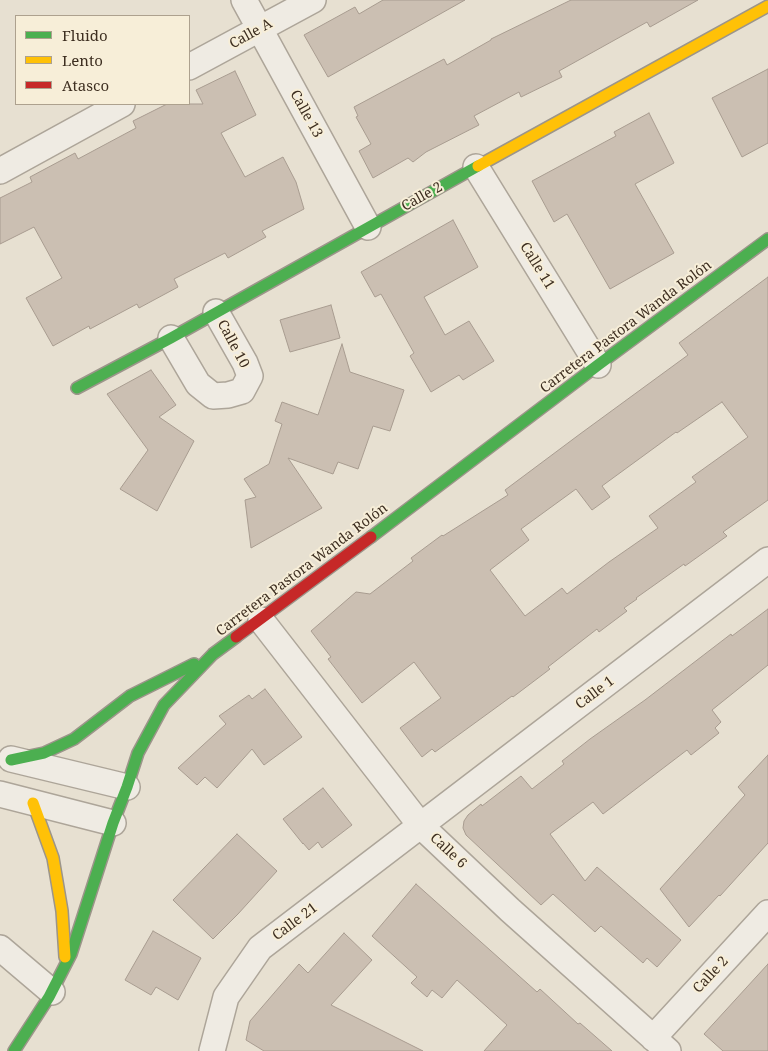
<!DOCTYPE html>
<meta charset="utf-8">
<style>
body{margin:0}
#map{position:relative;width:768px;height:1051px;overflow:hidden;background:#e7e0d1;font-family:"Noto Serif",serif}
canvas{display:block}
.legend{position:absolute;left:15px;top:15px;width:175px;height:90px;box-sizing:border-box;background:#f7eed8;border:1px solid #ada18e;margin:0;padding:6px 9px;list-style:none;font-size:15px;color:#3d2e20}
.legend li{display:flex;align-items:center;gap:10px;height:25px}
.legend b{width:25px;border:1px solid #ada18e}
</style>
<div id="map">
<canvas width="768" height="1051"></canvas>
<ul class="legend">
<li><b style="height:6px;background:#4caf50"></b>Fluido</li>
<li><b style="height:6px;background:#ffc107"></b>Lento</li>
<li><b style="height:6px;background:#c62828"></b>Atasco</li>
</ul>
</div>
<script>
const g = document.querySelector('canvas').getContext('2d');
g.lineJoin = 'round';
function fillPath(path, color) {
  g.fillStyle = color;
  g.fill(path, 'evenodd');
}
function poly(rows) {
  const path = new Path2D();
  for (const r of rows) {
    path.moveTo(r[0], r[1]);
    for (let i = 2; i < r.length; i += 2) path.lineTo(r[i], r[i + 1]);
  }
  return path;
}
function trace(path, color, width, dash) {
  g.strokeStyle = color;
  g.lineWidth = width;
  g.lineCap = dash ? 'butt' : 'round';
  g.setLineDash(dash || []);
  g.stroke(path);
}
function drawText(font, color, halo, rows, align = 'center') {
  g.font = font + ' "Noto Serif",serif';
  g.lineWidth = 4;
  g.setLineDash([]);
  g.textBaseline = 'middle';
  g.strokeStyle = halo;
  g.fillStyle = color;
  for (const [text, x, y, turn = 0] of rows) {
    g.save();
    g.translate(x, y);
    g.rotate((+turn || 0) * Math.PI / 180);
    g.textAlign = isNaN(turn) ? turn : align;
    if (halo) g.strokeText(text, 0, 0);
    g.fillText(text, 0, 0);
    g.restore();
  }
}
const building = poly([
 [383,0,465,0,328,77,304,35,355,7,359,14,383,0],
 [571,0,698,0,650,27,647,22,559,71,562,77,521,97,519,92,474,116,479,125,426,152,413,162,408,158,373,178,359,151,371,144,356,117,358,116,354,107,444,59,447,65,491,40,491,39,571,0],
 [768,69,768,143,742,157,712,98,768,69],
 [235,71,256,115,221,133,245,177,283,157,296,182,304,209,262,231,266,237,228,258,225,253,174,279,178,287,139,308,137,304,90,329,89,326,53,346,26,298,62,278,34,227,0,244,0,198,32,182,30,177,75,153,78,159,136,128,133,121,167,104,203,104,196,90,235,71],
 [649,113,674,163,635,184,674,253,610,289,567,214,554,222,532,181,616,136,614,132,649,113],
 [453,220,478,267,424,297,445,335,469,321,494,361,463,380,459,375,431,392,410,356,414,353,381,294,375,297,361,272,453,220],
 [768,277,768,500,723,532,727,536,685,566,684,564,636,598,637,599,624,608,627,611,599,632,597,629,548,667,550,669,513,697,512,696,435,752,432,749,422,757,400,728,441,698,414,662,362,703,328,659,331,657,311,631,356,592,370,594,413,561,411,558,442,535,443,536,508,495,505,490,580,434,688,355,679,343,768,277],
 [722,402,748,437,692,477,696,482,649,516,658,528,609,562,567,594,562,588,525,616,490,570,529,540,521,529,576,489,592,510,610,497,602,486,676,432,677,433,722,402],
 [331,305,340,338,290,352,280,320,331,305],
 [342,344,350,372,404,390,390,431,373,426,358,469,338,462,333,474,288,458,322,508,251,548,245,500,256,497,244,479,269,464,282,424,275,421,282,402,318,415,342,344],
 [151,370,176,405,159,417,194,441,157,511,120,489,148,450,107,394,151,370],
 [768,609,768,665,712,710,721,722,715,728,719,733,691,755,687,750,603,814,593,802,550,834,585,881,597,867,681,940,657,967,647,958,643,963,601,926,595,932,553,894,541,905,466,835,463,828,464,821,468,815,481,804,482,806,521,776,532,789,564,764,562,761,590,739,645,700,731,634,732,636,768,609],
 [265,689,302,737,264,765,252,749,217,788,205,777,197,785,178,768,226,724,219,716,249,695,252,699,265,689],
 [768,755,768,843,720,896,719,895,689,927,660,889,745,795,738,787,768,755],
 [323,788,352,825,322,848,318,842,309,850,303,843,303,844,283,819,323,788],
 [237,834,277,871,238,914,213,939,173,900,237,834],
 [416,884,537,992,540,989,578,1024,580,1023,612,1051,484,1051,507,1025,457,980,442,998,432,990,427,997,411,983,417,977,372,936,416,884],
 [153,931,201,958,178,1000,156,987,151,995,125,980,153,931],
 [344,933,372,960,331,1005,423,1051,264,1051,246,1040,250,1021,299,964,308,973,344,933],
 [768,964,768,1051,723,1051,704,1034,768,964]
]);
fillPath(building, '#cbbfb2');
trace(building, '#a89c90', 1);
const street = poly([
 [244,0,368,227],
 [189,67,313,0],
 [476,167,598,365],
 [0,171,122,104],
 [171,338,198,384,213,396,228,395,242,391,250,376,245,363,216,312],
 [261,620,421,826,510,910,668,1051],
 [11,759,127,787],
 [0,794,113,823],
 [0,948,52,992],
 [653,1038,768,913],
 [212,1051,226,997,260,948,768,560]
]);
const fast = poly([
 [77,388,171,338,478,166],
 [371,537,598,365,768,239],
 [11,760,44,753,74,739,130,696,194,664],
 [14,1051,49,997,71,954,113,823,127,787,138,753,164,705,213,654,236,637]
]);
const slow = poly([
 [478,166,768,6],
 [33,803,53,858,62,911,65,957]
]);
const jam = poly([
 [236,637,371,537]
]);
trace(street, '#ada599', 28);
trace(fast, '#9c958a', 14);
trace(slow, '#9c958a', 14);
trace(jam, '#9c958a', 14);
trace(street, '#efebe3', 25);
trace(fast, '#4caf50', 11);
trace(slow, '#ffc107', 11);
trace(jam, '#c62828', 11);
drawText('14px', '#3d2e20', '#f7eed8', [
 ["Calle A",251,34,-29],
 ["Calle 13",306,114,61],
 ["Calle 2",422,197,-29],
 ["Calle 11",537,266,58],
 ["Carretera Pastora Wanda Rolón",626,327,-37],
 ["Calle 10",233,344,62],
 ["Carretera Pastora Wanda Rolón",302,570,-37],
 ["Calle 1",595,693,-37],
 ["Calle 6",448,851,43],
 ["Calle 21",295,922,-37],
 ["Calle 2",711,975,-47]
]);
</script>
